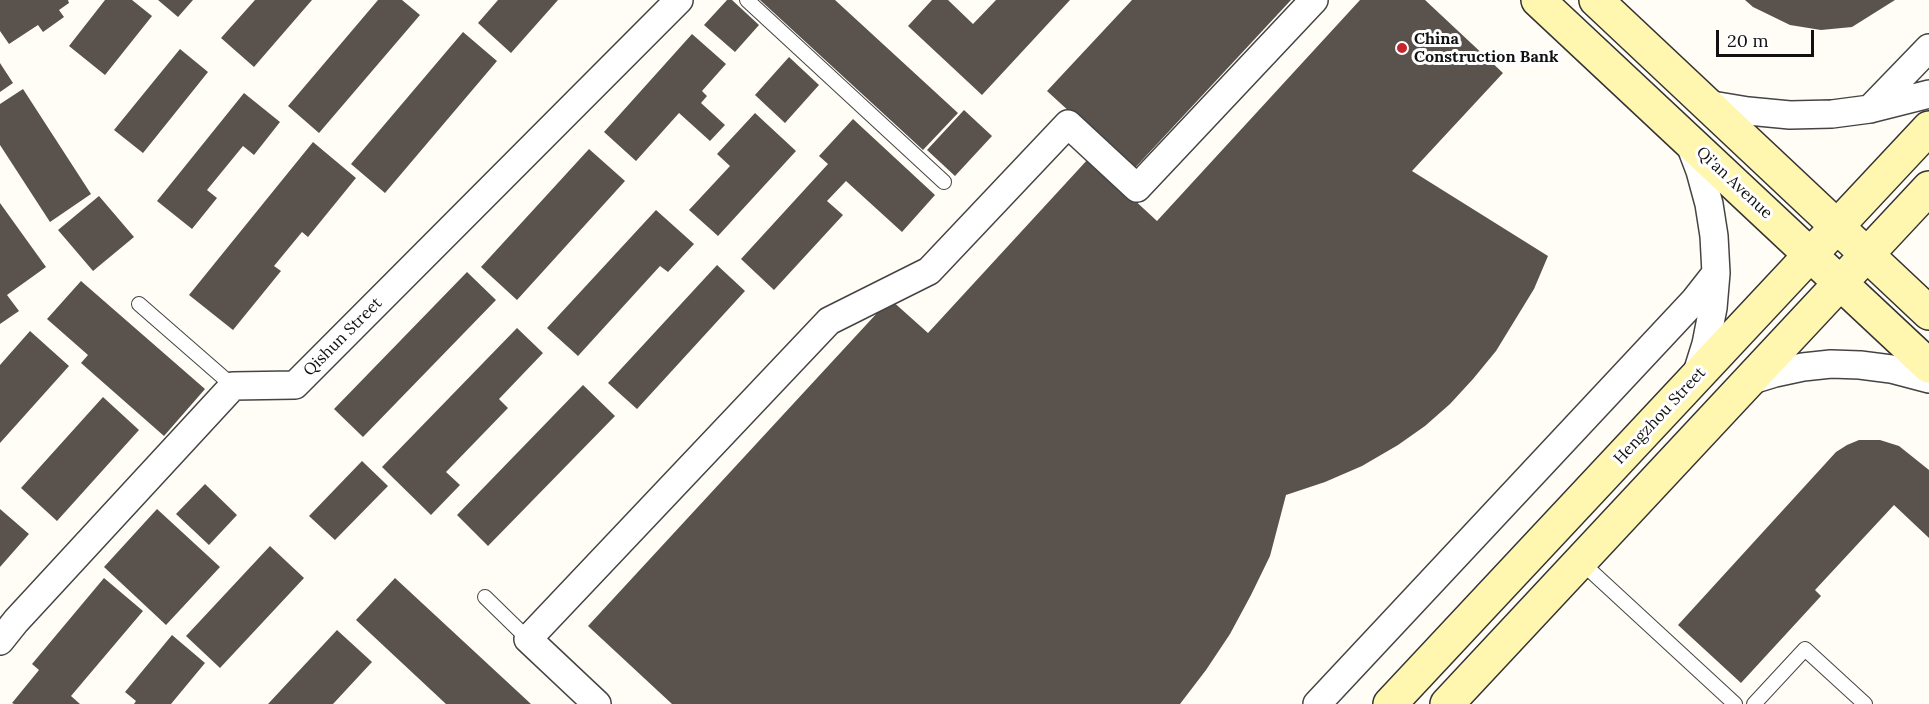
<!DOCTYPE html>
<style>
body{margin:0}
#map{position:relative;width:1929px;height:704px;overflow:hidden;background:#fffdf5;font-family:Lora,serif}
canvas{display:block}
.scale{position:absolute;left:1716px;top:30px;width:98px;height:27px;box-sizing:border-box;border:3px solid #111;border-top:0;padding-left:8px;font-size:18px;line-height:21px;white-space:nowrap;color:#111;-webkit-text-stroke:4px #fff;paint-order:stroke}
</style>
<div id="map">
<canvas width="1929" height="704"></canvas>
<div class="scale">20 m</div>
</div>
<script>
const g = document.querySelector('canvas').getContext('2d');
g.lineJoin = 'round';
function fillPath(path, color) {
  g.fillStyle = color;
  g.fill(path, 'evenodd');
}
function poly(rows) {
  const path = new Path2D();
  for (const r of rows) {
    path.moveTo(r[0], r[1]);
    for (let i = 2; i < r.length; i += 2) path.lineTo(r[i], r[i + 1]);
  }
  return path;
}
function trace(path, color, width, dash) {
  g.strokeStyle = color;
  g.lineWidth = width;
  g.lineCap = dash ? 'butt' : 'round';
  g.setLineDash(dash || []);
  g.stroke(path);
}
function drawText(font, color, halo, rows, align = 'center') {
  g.font = font + ' Lora,serif';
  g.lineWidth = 6;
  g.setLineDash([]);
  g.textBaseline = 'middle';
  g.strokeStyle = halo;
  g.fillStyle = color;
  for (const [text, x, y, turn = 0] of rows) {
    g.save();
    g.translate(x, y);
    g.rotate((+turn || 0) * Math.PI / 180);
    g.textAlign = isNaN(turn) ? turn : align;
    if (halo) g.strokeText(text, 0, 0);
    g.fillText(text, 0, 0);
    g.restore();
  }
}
fillPath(poly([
 [0,0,68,0,69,3,59,10,64,17,43,32,38,25,9,44,0,31],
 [105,0,132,0,152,16,105,75,69,46],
 [158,0,193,0,178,17],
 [255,0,312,0,254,67,221,38],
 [378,0,402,0,420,15,319,133,288,106],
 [498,0,558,0,511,53,478,23],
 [727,0,732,0,759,25,735,52,704,25],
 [760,0,835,0,958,113,923,150],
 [932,0,948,0,973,24,996,0,1070,0,982,95,908,26],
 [1132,0,1291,0,1133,170,1047,91],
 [1360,0,1425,0,1503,73,1412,171,1548,256,1534,289,1496,351,1473,379,1450,404,1425,426,1398,445,1362,466,1325,482,1286,495,1270,556,1251,595,1230,634,1206,670,1180,704,672,704,588,626,890,299,928,333,1089,158,1157,221],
 [1745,0,1895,0,1852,27,1821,30,1790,25,1753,7],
 [463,32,497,61,385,193,351,164],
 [692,34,726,64,702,91,707,96,701,103,725,125,710,141,679,113,636,161,604,132],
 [180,49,208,72,143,153,114,130],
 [789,57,819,85,785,123,755,95],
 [0,63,13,83,0,92],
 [23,89,91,194,50,222,0,145,0,104],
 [244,93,280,122,254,155,243,146,207,190,217,198,192,229,157,201],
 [964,110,992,136,955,176,927,150],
 [755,113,796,151,718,236,689,210,730,166,717,154],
 [853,119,935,195,902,232,846,181,827,201,843,215,774,290,741,259,828,164,819,156],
 [313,142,356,178,308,237,302,232,274,266,281,271,233,330,189,295],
 [589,149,625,181,517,300,481,267],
 [99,196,134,237,93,271,58,230],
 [0,203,46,267,7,295,19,311,0,324],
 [656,210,694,244,668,272,660,266,578,356,547,328],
 [717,265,745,291,637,409,608,383],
 [467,272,496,300,363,437,334,409],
 [81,281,205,389,164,436,81,363,88,355,47,319],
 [517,328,543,353,499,399,508,408,446,472,460,485,431,515,382,467],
 [30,331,69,366,0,443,0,365],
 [583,385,615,416,488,546,457,515],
 [103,397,139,430,57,521,21,488],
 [1859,440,1880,440,1899,446,1929,470,1929,538,1894,505,1815,590,1821,596,1741,683,1678,625,1836,452,1847,445],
 [362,461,388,486,335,540,309,516],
 [205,484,237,515,209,545,176,514],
 [0,509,29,534,0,567],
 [157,509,220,567,166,625,104,567],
 [270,546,304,578,220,668,186,636],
 [104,578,143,611,71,696,80,704,14,704,12,703,39,670,32,664],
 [395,578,531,704,446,704,356,620],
 [337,630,372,662,333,704,268,704],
 [172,635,205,663,171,704,134,704,136,701,125,692]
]), '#5a524d');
const lane = poly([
 [747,0,944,182],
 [139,304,233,386],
 [1580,561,1735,704],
 [485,597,528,639],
 [1754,704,1805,649,1865,704]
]);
const street = poly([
 [1706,104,1748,111,1790,115,1832,114,1870,109,1929,94],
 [1870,109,1929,48],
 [1689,142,1700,171,1709,204,1714,236,1716,273,1713,308,1706,344,1696,376],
 [1749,381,1775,373,1803,367,1831,364,1860,365,1891,369,1929,379],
 [0,641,16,621,233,386,295,385,679,0],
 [597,704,528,639,829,321,929,271,1068,124,1137,188,1314,0],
 [1317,704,1694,301,1716,273]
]);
const secondary = poly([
 [1538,0,1929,366],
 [1596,0,1929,313],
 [1390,704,1929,128],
 [1447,704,1929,188]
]);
trace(lane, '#444', 16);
trace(street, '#444', 30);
trace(secondary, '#333', 36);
trace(lane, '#fff', 14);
trace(street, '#fff', 27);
trace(secondary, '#fff6b0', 33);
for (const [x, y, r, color] of [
 [1402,48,6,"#c4262e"]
]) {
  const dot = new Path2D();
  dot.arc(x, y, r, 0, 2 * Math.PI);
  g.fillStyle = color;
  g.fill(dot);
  trace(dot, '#fff', 2);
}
drawText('bold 16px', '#111', '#fff', [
 ["China",1414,39],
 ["Construction Bank",1414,57]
], 'left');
drawText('16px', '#111', '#fff', [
 ["Qi'an Avenue",1734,183,43],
 ["Qishun Street",343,337,-45],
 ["Hengzhou Street",1660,416,-47]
]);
</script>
